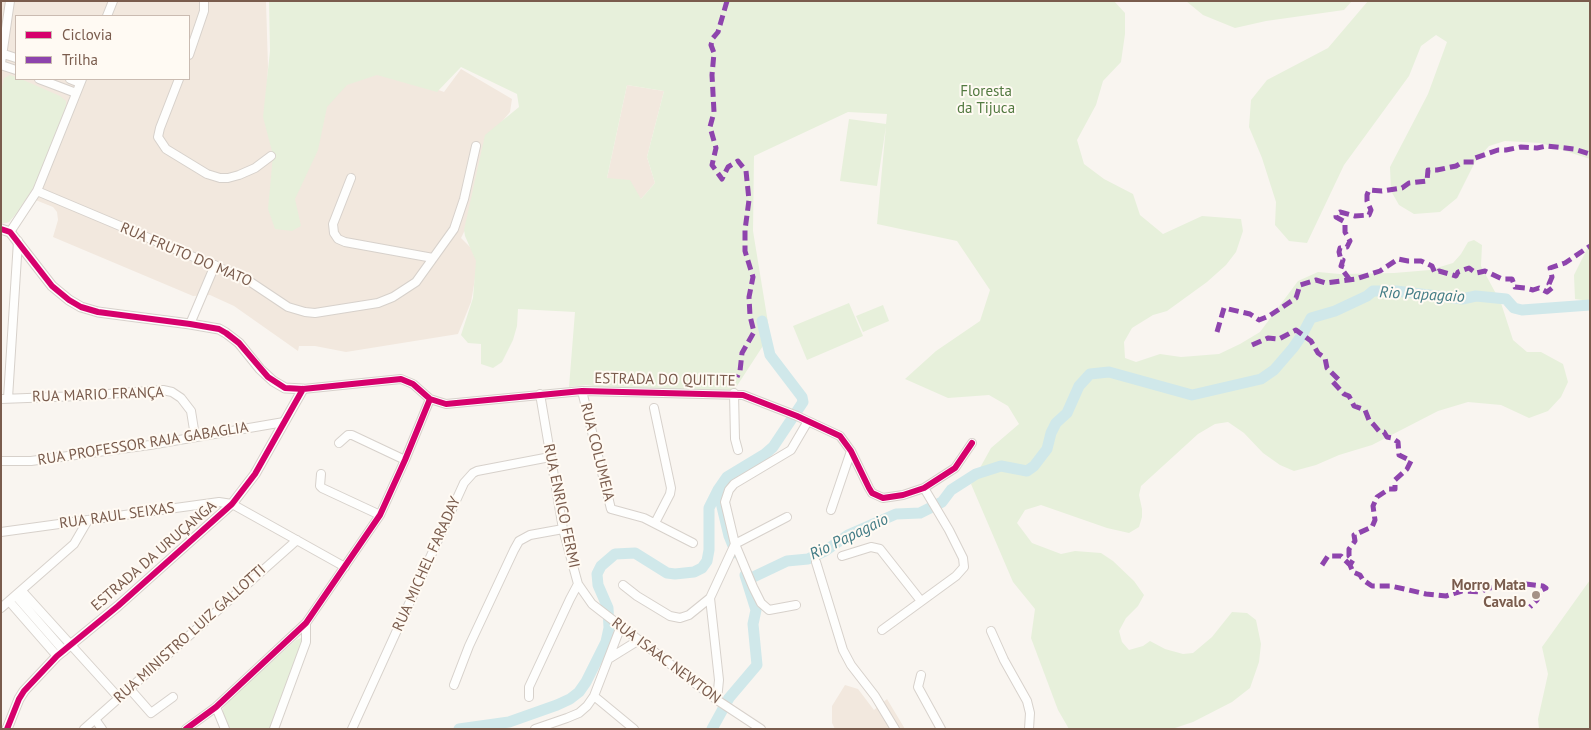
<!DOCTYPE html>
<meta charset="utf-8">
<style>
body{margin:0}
#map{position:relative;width:1591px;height:730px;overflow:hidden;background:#f9f5f0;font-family:"PT Sans",sans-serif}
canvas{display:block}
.frame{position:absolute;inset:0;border:2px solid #7a5c4d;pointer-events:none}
.legend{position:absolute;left:15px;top:15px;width:175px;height:65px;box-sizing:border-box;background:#fffaf3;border:1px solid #cabbb1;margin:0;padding:6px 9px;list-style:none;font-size:15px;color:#7a5c4d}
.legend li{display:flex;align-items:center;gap:10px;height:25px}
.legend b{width:25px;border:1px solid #cabbb1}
</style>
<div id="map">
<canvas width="1591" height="730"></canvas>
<div class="frame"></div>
<ul class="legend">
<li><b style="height:6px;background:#d6006c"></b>Ciclovia</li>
<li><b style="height:6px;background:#8e44ad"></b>Trilha</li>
</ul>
</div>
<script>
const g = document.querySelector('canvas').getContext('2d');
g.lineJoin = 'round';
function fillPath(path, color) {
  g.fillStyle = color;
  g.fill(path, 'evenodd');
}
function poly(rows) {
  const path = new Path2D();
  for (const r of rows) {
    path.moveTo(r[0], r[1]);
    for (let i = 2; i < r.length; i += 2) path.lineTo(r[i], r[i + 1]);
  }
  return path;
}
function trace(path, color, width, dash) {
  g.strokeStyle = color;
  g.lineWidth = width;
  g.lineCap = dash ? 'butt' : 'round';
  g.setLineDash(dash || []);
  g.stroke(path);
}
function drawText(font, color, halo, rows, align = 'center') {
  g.font = font + ' "PT Sans",sans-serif';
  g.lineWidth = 4;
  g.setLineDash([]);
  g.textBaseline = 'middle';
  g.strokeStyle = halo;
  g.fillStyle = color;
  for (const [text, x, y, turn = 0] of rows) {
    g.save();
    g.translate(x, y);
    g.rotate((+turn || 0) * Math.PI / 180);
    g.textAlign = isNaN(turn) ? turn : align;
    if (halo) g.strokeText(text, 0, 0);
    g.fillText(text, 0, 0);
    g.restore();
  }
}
fillPath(poly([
 [1,1,266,1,268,67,265,123,327,80,378,68,444,92,461,69,512,99,510,112,484,143,465,230,461,238,479,256,471,302,458,334,346,352,315,346,299,346,298,351,234,306,210,295,193,296,53,237,58,220,57,212,53,207,28,197,9,222,1,224],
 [16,16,189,16,189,79,16,79],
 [627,85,664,91,647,157,655,183,641,199,607,178],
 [845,685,858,689,874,710,887,699,905,729,835,729,832,723,832,706]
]), '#f2e8de');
fillPath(poly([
 [269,1,1114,1,1125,13,1125,34,1121,62,1103,81,1096,105,1077,140,1084,164,1104,179,1133,194,1140,215,1163,234,1202,216,1241,219,1243,231,1236,252,1226,265,1207,282,1167,311,1153,315,1132,328,1124,342,1125,358,1136,362,1160,354,1181,357,1219,354,1240,344,1260,332,1298,281,1318,272,1340,274,1394,273,1430,270,1453,263,1461,254,1468,242,1474,240,1482,245,1481,266,1501,303,1513,340,1527,352,1541,352,1563,364,1568,382,1561,397,1548,411,1529,418,1501,405,1468,402,1438,411,1372,445,1339,455,1316,465,1294,471,1280,465,1263,453,1244,433,1228,422,1215,424,1198,434,1141,486,1139,495,1142,509,1142,517,1139,527,1129,533,1107,528,1041,505,1025,510,1017,523,1032,543,1061,554,1075,551,1101,553,1113,561,1134,581,1144,595,1138,606,1126,618,1119,631,1122,642,1129,650,1143,646,1150,641,1165,649,1183,654,1193,653,1212,637,1232,612,1247,613,1256,620,1261,644,1259,662,1250,688,1232,702,1193,722,1172,729,1069,729,1058,710,1031,638,1035,609,1013,582,971,484,991,448,1019,424,1008,406,989,395,948,398,905,379,936,351,980,321,990,290,957,241,877,224,886,126,877,186,840,181,849,119,886,124,887,114,848,112,754,156,753,231,770,335,733,392,605,388,586,385,569,387,575,312,518,309,517,326,513,340,502,362,493,368,481,364,481,344,468,343,461,335,473,298,476,261,465,236,464,230,485,135,519,107,517,94,461,67,437,92,377,75,347,85,327,107,318,150,295,199,301,226,292,231,275,229,268,209,273,155,263,117,270,51],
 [627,85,664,91,647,157,655,183,641,199,630,180,607,178],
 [1186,1,1352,1,1344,10,1266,21,1235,28,1203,15],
 [1368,1,1590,1,1590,159,1541,143,1505,141,1489,146,1475,162,1457,198,1440,212,1414,214,1399,205,1391,191,1390,167,1428,94,1447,42,1436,35,1421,46,1409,76,1344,165,1307,243,1289,241,1275,225,1276,202,1262,158,1249,127,1251,100,1267,80,1328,48],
 [10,75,16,77,16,79,21,79,60,96,66,101,66,106,35,185,16,214,9,222,3,223,1,223,1,93,4,78],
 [1590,243,1590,301,1575,299,1574,275],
 [849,303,863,336,807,360,793,326],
 [883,305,889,321,863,332,856,316],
 [1590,580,1590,729,1539,729,1538,719,1548,674,1542,647],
 [301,638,304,643,272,729,230,729,223,714,223,708,232,697,296,640]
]), '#e7f0db');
trace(poly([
 [718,490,729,536,736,553],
 [747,580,787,561,808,559,825,551,848,535,896,514,920,513,942,502,951,490,976,474,1001,466,1027,471,1034,466,1047,449,1051,433,1056,423,1067,413,1079,386,1090,374,1109,372,1192,395,1261,379,1274,370,1293,348,1302,335,1311,318,1335,311,1367,296,1373,291,1396,291,1462,299,1476,296,1506,299,1514,308,1522,310,1590,305],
 [459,729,509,722,557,705,570,699,579,692,586,682,606,642,609,628,608,608,598,585,597,574,601,566,615,554,635,553,667,573,675,574,694,572,702,568,707,561,709,550,709,508,718,490,727,477,765,454,773,447,803,402,802,397,770,355,762,321],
 [712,729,729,698,757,665,753,624,756,610,745,575]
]), '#d0e8ea', 11);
const minor = poly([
 [107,16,113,1],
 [1,53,16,58],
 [189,55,204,11,204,1],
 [1,63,10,1],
 [1,65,16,70],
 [39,79,76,93],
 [70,79,80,83],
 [179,79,160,128,158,137,166,149,207,174,220,178,228,178,239,175,255,168,271,156],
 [351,178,333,224,334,233,338,239,345,242,433,258],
 [37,191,246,279,288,307,305,312,315,313,378,303,393,297,416,282,454,229,464,199,476,146],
 [10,232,37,191,82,79],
 [190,324,215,265],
 [303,389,401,379,413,384,430,399,446,404,582,391,743,395,797,416,840,436,851,451,869,488,872,493,883,498,903,495,924,488,955,468,972,443],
 [582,391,611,509,644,518,693,543],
 [734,393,735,439,738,450],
 [8,398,18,241],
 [1,399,80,396,163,390,172,392,181,398,191,411,195,436],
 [654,408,671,488,670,494,655,523],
 [339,443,348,435,352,435,405,460],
 [1,461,31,461,150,445,284,422],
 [321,474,320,486,322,488,380,515],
 [831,510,851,451],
 [1,532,219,502,232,504,345,567],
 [735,544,787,517],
 [842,556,871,547,880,549,921,601],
 [816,562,843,650,851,665,875,696,895,729],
 [578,584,592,604,601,611,717,700,761,729],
 [623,585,637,596,670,616,680,618,689,615,710,598],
 [22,591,119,698],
 [16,596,64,651],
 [9,601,57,656],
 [796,605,769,610,761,603,753,587,735,544,725,502,729,490,734,484,791,450,808,421],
 [1,608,74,544,88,520],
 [882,630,956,576,964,567,963,558,949,530,924,488],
 [991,631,1004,660,1027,701,1030,713,1029,729],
 [610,658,639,640],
 [921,675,918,687,941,729],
 [454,685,469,646,514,550,519,541,530,535,563,529],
 [129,688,151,713,173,697],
 [594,696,634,729],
 [529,697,529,687,570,599,578,584,563,529,540,394],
 [717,700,719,680,710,598,735,544],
 [216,707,225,729],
 [95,719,102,729],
 [84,729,297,540],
 [186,729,216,707,306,623,380,515,405,460,430,399],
 [274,729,306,642,306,623],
 [352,729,464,483,473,473,477,471,550,457],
 [535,729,567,718,579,713,587,706,594,696,621,626]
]);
const tertiary = poly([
 [1,229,10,232,52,286,69,300,81,307,98,312,190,324,219,329,226,333,239,343,260,369,273,381,285,388,303,389,255,474,232,504,118,606,57,656,24,691,19,699,7,729]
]);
trace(minor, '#d7d1cb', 10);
trace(tertiary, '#d7d1cb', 11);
trace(minor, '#fefefd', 8);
trace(tertiary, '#fefefd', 9);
trace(poly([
 [727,1,718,32,713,38,711,45,714,53,712,75,714,112,710,127,716,148,712,165,722,179,728,167,738,161,746,171,749,200,745,230,745,251,753,277,749,297,750,316,754,332,742,353,740,371,737,377],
 [1350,280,1344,272,1344,267,1341,266,1343,260,1341,260,1339,252,1340,248,1347,247,1350,241,1345,232,1345,222,1336,217,1336,214,1340,212,1355,216,1369,215,1371,210,1367,201,1367,195,1369,190,1382,191,1402,188,1409,183,1427,181,1428,170,1437,170,1456,166,1463,162,1474,162,1475,158,1498,150,1506,150,1521,147,1537,148,1547,146,1574,149,1590,154],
 [1217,332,1224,308,1250,314,1259,320,1269,316,1296,298,1300,285,1316,280,1326,283,1356,279,1380,271,1398,259,1408,261,1421,261,1432,266,1435,273,1439,271,1456,276,1458,272,1469,268,1476,273,1485,271,1502,279,1512,279,1515,287,1526,288,1533,290,1539,288,1547,292,1552,288,1549,284,1552,277,1550,268,1565,263,1590,246],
 [1252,345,1268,338,1279,339,1296,330,1311,341,1318,353,1325,358,1327,368,1339,380],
 [1333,382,1344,394,1349,396,1354,406,1365,410,1369,420,1374,425,1379,431,1384,432,1387,437,1392,438,1398,442,1399,455,1411,461,1407,469,1395,480,1395,489,1389,489,1377,497,1373,506,1375,520,1372,527,1354,535,1355,541,1349,549,1349,556,1353,560,1350,565,1353,572,1360,575,1363,580,1372,586,1391,586,1426,594,1446,596,1462,591,1481,592,1487,588,1506,587,1516,583,1543,586,1546,588,1540,591,1537,600,1530,607],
 [1322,565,1328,556,1341,556,1350,565]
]), '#8e44ad', 5, [10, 5]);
trace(poly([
 [1,229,10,232,52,286,69,300,81,307,98,312,190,324,219,329,226,333,239,343,268,377,285,388,303,389,401,379,413,384,430,399,446,404,582,391,743,395,797,416,840,436,851,451,869,488,872,493,883,498,903,495,924,488,955,468,972,443],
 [7,729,19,699,24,691,57,656,118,606,232,504,255,474,303,389],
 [186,729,216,707,306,623,380,515,405,460,430,399]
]), '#d6006c', 6);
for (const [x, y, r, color] of [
 [1536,595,5,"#a69286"]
]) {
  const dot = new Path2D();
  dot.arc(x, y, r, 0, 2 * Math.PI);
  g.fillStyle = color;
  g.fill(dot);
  trace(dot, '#fffaf3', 2);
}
drawText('15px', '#537a41', '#fffaf3', [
 ["Floresta",986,92],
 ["da Tijuca",986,109]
]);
drawText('15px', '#7a5c4d', '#fffaf3', [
 ["RUA FRUTO DO MATO",186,255,23],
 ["ESTRADA DO QUITITE",665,380,1],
 ["RUA MARIO FRANÇA",98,395,-2],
 ["RUA PROFESSOR RAJA GABAGLIA",143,444,-9],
 ["RUA COLUMEIA",597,452,76],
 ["RUA ENRICO FERMI",561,506,78],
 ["RUA RAUL SEIXAS",117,516,-8],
 ["ESTRADA DA URUÇANGA",154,556,-41],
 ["RUA MICHEL FARADAY",427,564,-66],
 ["RUA MINISTRO LUIZ GALLOTTI",190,634,-42],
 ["RUA ISAAC NEWTON",666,661,37]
]);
drawText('bold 15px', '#7a5c4d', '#fffaf3', [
 ["Morro Mata",1526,586],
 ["Cavalo",1526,603]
], 'right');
drawText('italic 16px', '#437c86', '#fffaf3', [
 ["Rio Papagaio",1422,295,3],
 ["Rio Papagaio",849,537,-26]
]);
</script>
